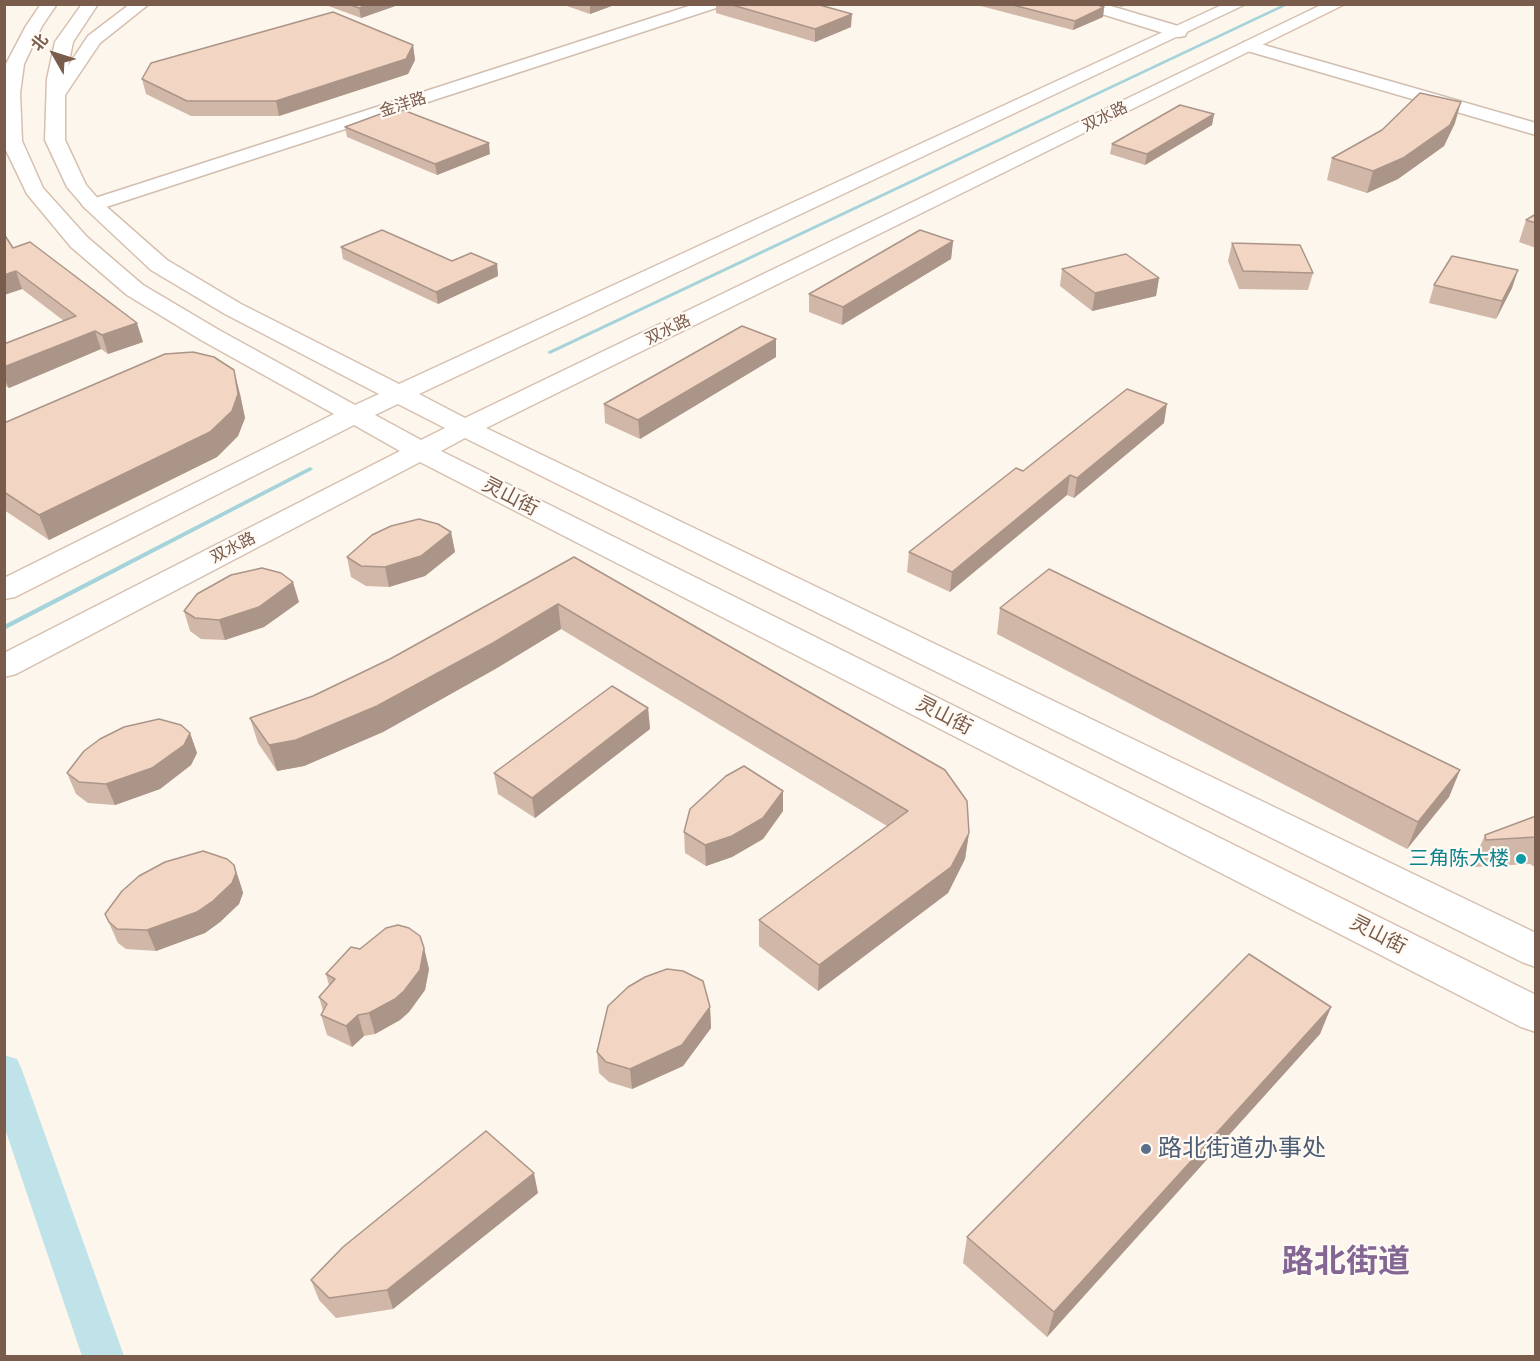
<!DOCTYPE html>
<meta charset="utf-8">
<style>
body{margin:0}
#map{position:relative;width:1540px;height:1361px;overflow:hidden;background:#fdf6ec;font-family:Rubik,"Noto Sans SC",sans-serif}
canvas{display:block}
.frame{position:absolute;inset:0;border:6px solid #7a5c4d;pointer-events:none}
.north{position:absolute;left:24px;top:24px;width:60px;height:60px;-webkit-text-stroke:4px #fffaf3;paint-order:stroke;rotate:309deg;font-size:16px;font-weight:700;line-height:24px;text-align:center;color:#7a5c4d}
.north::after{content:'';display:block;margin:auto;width:21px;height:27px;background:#7a5c4d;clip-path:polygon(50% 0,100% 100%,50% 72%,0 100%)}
</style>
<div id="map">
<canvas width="1540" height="1361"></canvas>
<div class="frame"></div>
<div class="north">北</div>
</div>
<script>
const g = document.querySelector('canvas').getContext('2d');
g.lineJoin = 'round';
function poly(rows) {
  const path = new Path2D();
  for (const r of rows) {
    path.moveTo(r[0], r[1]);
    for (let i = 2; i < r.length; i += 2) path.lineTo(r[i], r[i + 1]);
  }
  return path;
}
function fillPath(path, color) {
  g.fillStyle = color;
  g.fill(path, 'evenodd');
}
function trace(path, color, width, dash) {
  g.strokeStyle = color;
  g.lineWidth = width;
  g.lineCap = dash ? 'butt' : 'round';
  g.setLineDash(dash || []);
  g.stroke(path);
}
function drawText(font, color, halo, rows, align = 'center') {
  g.font = font + ' Rubik,"Noto Sans SC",sans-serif';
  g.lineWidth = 4.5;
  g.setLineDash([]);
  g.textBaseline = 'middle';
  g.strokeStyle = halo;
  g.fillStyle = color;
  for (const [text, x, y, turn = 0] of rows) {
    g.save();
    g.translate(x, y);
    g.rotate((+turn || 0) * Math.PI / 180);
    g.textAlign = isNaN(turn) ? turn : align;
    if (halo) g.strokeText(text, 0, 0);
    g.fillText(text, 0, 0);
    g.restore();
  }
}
fillPath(poly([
 [1284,4,1290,4,552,353,550,354,547,352,1284,4],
 [310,467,313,469,312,470,4,630,4,625,310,467]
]), '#a5d3da');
fillPath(poly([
 [4,1055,17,1059,22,1070,124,1356,82,1356,4,1126,4,1055]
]), '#bfe3e8');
const minor = poly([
 [1077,4,1104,4,1185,28,1187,32,1185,36,1179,37,1173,36,1079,7,1077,4],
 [1250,41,1536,123,1536,135,1244,50,1241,46,1244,42,1250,41]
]);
const tertiary = poly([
 [695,4,721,4,719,7,100,209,93,211,86,209,82,205,86,201,695,4]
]);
const secondary = poly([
 [41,4,57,4,42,26,24,64,20,93,22,141,43,188,87,237,143,285,219,330,355,405,379,394,225,314,151,270,86,209,67,187,45,140,47,79,55,42,82,4,98,4,73,42,68,66,88,36,130,4,149,4,100,43,65,95,65,140,86,185,100,201,167,260,241,304,399,384,1224,4,1246,4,419,394,465,418,1323,4,1345,4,486,428,1536,933,1536,967,1522,962,465,438,441,451,1536,995,1536,1032,1521,1027,420,462,16,674,4,677,4,653,400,451,354,425,15,597,4,599,4,578,334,414,201,340,127,295,71,247,27,194,4,146,4,75,6,64,26,26,41,4],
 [398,404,445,428,421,440,375,415,398,404]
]);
trace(minor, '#d1beb0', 3);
trace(tertiary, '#d1beb0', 3);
trace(secondary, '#d6c0b0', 3);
fillPath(minor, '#fff');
fillPath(tertiary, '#fff');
fillPath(secondary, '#fff');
fillPath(poly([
 [323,4,401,4,361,18],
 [561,4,617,4,590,14],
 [716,4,816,4,851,27,815,42,716,13],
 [973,4,1094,4,1104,7,1103,17,1073,30],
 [1113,4,1128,4,1122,7],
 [413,45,415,60,408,74,279,116,191,116,146,94,142,79],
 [1214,114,1212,125,1145,165,1110,154,1112,144],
 [1455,123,1444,146,1398,179,1367,193,1327,180,1332,158],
 [345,127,490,154,437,175,347,137],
 [1536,214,1536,248,1519,242,1526,220],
 [4,234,13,248,143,342,108,354,101,349,9,388,4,385,4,344,64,321,22,289,4,295],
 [953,241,951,259,842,325,809,312,809,294],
 [1232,243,1313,273,1308,290,1239,289,1228,261],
 [341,247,452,261,497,264,498,276,438,304,343,259],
 [1062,269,1159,278,1156,296,1092,311,1060,286],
 [1518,270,1512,288,1496,319,1429,303,1434,285],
 [776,339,776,357,640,439,605,423,604,404],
 [240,394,245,418,238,436,217,457,49,540,4,510,4,423],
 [1164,423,1074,498,1067,495,950,592,907,572,909,552,1023,471],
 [451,532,455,552,425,576,389,587,366,586,351,577,347,557],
 [574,557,969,833,965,859,948,893,818,991,759,946,759,920,887,826,561,629,497,668,383,732,304,766,277,771,258,743,250,718,313,696,390,659],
 [299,602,264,627,225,640,201,639,190,631,184,611],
 [1000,608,1460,770,1449,797,1407,849,997,634],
 [648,708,650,729,535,818,498,794,494,773],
 [190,733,197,753,191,765,160,789,115,805,88,803,76,794,67,773],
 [783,791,783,811,763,839,732,857,706,866,685,853,684,832],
 [1536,816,1536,868,1530,864,1474,867,1473,862,1485,835],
 [234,865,241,886,243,893,239,904,220,922,205,933,156,951,126,949,118,943,105,914],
 [424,948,429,969,425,990,409,1012,400,1020,375,1034,364,1036,352,1047,327,1035,321,1015,323,1011,319,997,329,985,326,974],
 [710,1007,711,1028,683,1066,632,1089,609,1082,599,1073,597,1052],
 [1331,1007,1320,1034,1047,1337,963,1263,967,1237],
 [538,1193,393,1309,336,1318,319,1300,311,1280]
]), '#d1b7a8');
fillPath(poly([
 [370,4,401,4,361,18,359,8],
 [590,4,617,4,590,14],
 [1104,7,1103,17,1073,30,1075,21],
 [852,14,851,27,815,42,815,29],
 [413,45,415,60,408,74,279,116,276,101],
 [1461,102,1455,123,1444,146,1398,179,1367,193,1373,171],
 [1214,114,1212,125,1145,165,1147,154],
 [489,143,490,154,437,175,435,164],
 [953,241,951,259,842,325,843,307],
 [497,264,498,276,438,304,436,292],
 [1518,270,1512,288,1496,319,1502,301],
 [16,271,22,289,4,295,4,275],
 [1159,278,1156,296,1092,311,1095,293],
 [137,323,143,342,108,354,102,335],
 [95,331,101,349,9,388,4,377,4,367],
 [776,339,776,357,640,439,638,420],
 [234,370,240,394,245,418,238,436,217,457,49,540,39,515],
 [1167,404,1164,423,1074,498,1077,478],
 [1070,475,1067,495,950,592,952,572],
 [451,532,455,552,425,576,389,587,385,567],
 [293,582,299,602,264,627,225,640,219,620],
 [558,604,561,629,497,668,383,732,304,766,277,771,269,745],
 [648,708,650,729,535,818,532,798],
 [190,733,197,753,191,765,160,789,115,805,106,784],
 [1460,770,1449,797,1407,849,1418,822],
 [783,791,783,811,763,839,732,857,706,866,705,845],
 [969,833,965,859,948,893,818,991,819,965],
 [234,865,241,886,243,893,239,904,220,922,205,933,156,951,147,930],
 [424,948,429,969,425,990,409,1012,400,1020,375,1034,369,1013],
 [710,1007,711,1028,683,1066,632,1089,630,1069],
 [1331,1007,1320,1034,1047,1337,1054,1312],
 [358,1015,364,1036,352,1047,346,1026],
 [534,1173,538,1193,393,1309,387,1290]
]), '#aa9588');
const building = poly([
 [348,4,370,4,359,8,348,4],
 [729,4,816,4,852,14,815,29,729,4],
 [1009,4,1094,4,1104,7,1075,21,1009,4],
 [333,12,413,45,406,59,276,101,187,101,142,79,151,63,333,12],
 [1420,93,1461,102,1450,125,1403,158,1373,171,1332,158,1382,130,1420,93],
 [1180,105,1214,114,1147,154,1112,144,1180,105],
 [403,110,489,143,435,164,345,127,383,113,389,116,403,110],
 [1536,214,1536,223,1526,220,1536,214],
 [382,230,452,261,471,253,497,264,436,292,341,247,382,230],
 [920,230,953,241,843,307,809,294,920,230],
 [4,234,13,248,30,242,137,323,102,335,95,331,4,367,4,344,76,316,16,271,4,275,4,234],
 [1232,243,1300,245,1313,273,1243,271,1232,243],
 [1126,254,1159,278,1095,293,1062,269,1126,254],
 [1452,256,1518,270,1502,301,1434,285,1452,256],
 [742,326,776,339,638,420,604,404,742,326],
 [193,352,214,357,234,370,238,394,232,411,210,432,39,515,4,492,4,423,165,354,193,352],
 [1127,389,1167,404,1077,478,1070,475,952,572,909,552,1016,468,1023,471,1127,389],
 [419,519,438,524,451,532,421,556,385,567,361,566,347,557,372,535,391,526,419,519],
 [574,557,945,770,967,801,969,833,951,867,819,965,759,920,908,811,558,604,493,643,377,706,296,740,269,745,250,718,313,696,390,659,574,557],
 [262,568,281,573,293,582,259,607,219,620,195,618,184,611,197,594,231,575,262,568],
 [1049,569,1460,770,1418,822,1000,608,1049,569],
 [612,686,648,708,532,798,494,773,612,686],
 [159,719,181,725,190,733,184,745,152,768,106,784,79,782,67,773,84,751,100,739,124,727,159,719],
 [744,766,783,791,763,818,732,836,705,845,684,832,690,809,726,776,744,766],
 [1536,816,1536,837,1486,840,1485,835,1536,816],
 [203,851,227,859,234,865,236,873,232,883,213,901,197,912,147,930,117,929,109,922,105,914,122,891,139,876,165,862,203,851],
 [398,925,409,928,420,936,424,948,420,970,404,991,395,999,369,1013,358,1015,346,1026,321,1015,327,1004,319,997,335,979,326,974,351,947,360,949,386,928,398,925],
 [1249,954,1331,1007,1054,1312,967,1237,1249,954],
 [667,969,683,971,703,981,710,1007,682,1045,630,1069,606,1062,597,1052,608,1006,628,987,645,977,667,969],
 [486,1131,534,1173,387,1290,329,1298,311,1280,343,1247,486,1131]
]);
fillPath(building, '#f3d5c3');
trace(building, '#aa9588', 1.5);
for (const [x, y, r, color] of [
 [1521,859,6,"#0f9aa8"],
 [1146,1149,6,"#5c6f8a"]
]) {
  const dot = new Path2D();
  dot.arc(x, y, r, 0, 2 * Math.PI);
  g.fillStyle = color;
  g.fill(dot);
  trace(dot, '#fffaf3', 2);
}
drawText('16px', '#7a5c4d', '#fffaf3', [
 ["金洋路",403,105,-18],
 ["双水路",1105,117,-26],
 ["双水路",668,330,-26],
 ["双水路",233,548,-27]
]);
drawText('20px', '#7a5c4d', '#fffaf3', [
 ["灵山街",510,497,27],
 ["灵山街",944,716,27],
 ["灵山街",1378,935,27]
]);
drawText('20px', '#0d838f', '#fffaf3', [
 ["三角陈大楼",1509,859]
], 'right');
drawText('24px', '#4e5e75', '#fffaf3', [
 ["路北街道办事处",1158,1149]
], 'left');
drawText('bold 32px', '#846695', '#fffaf3', [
 ["路北街道",1346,1263]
]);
</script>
